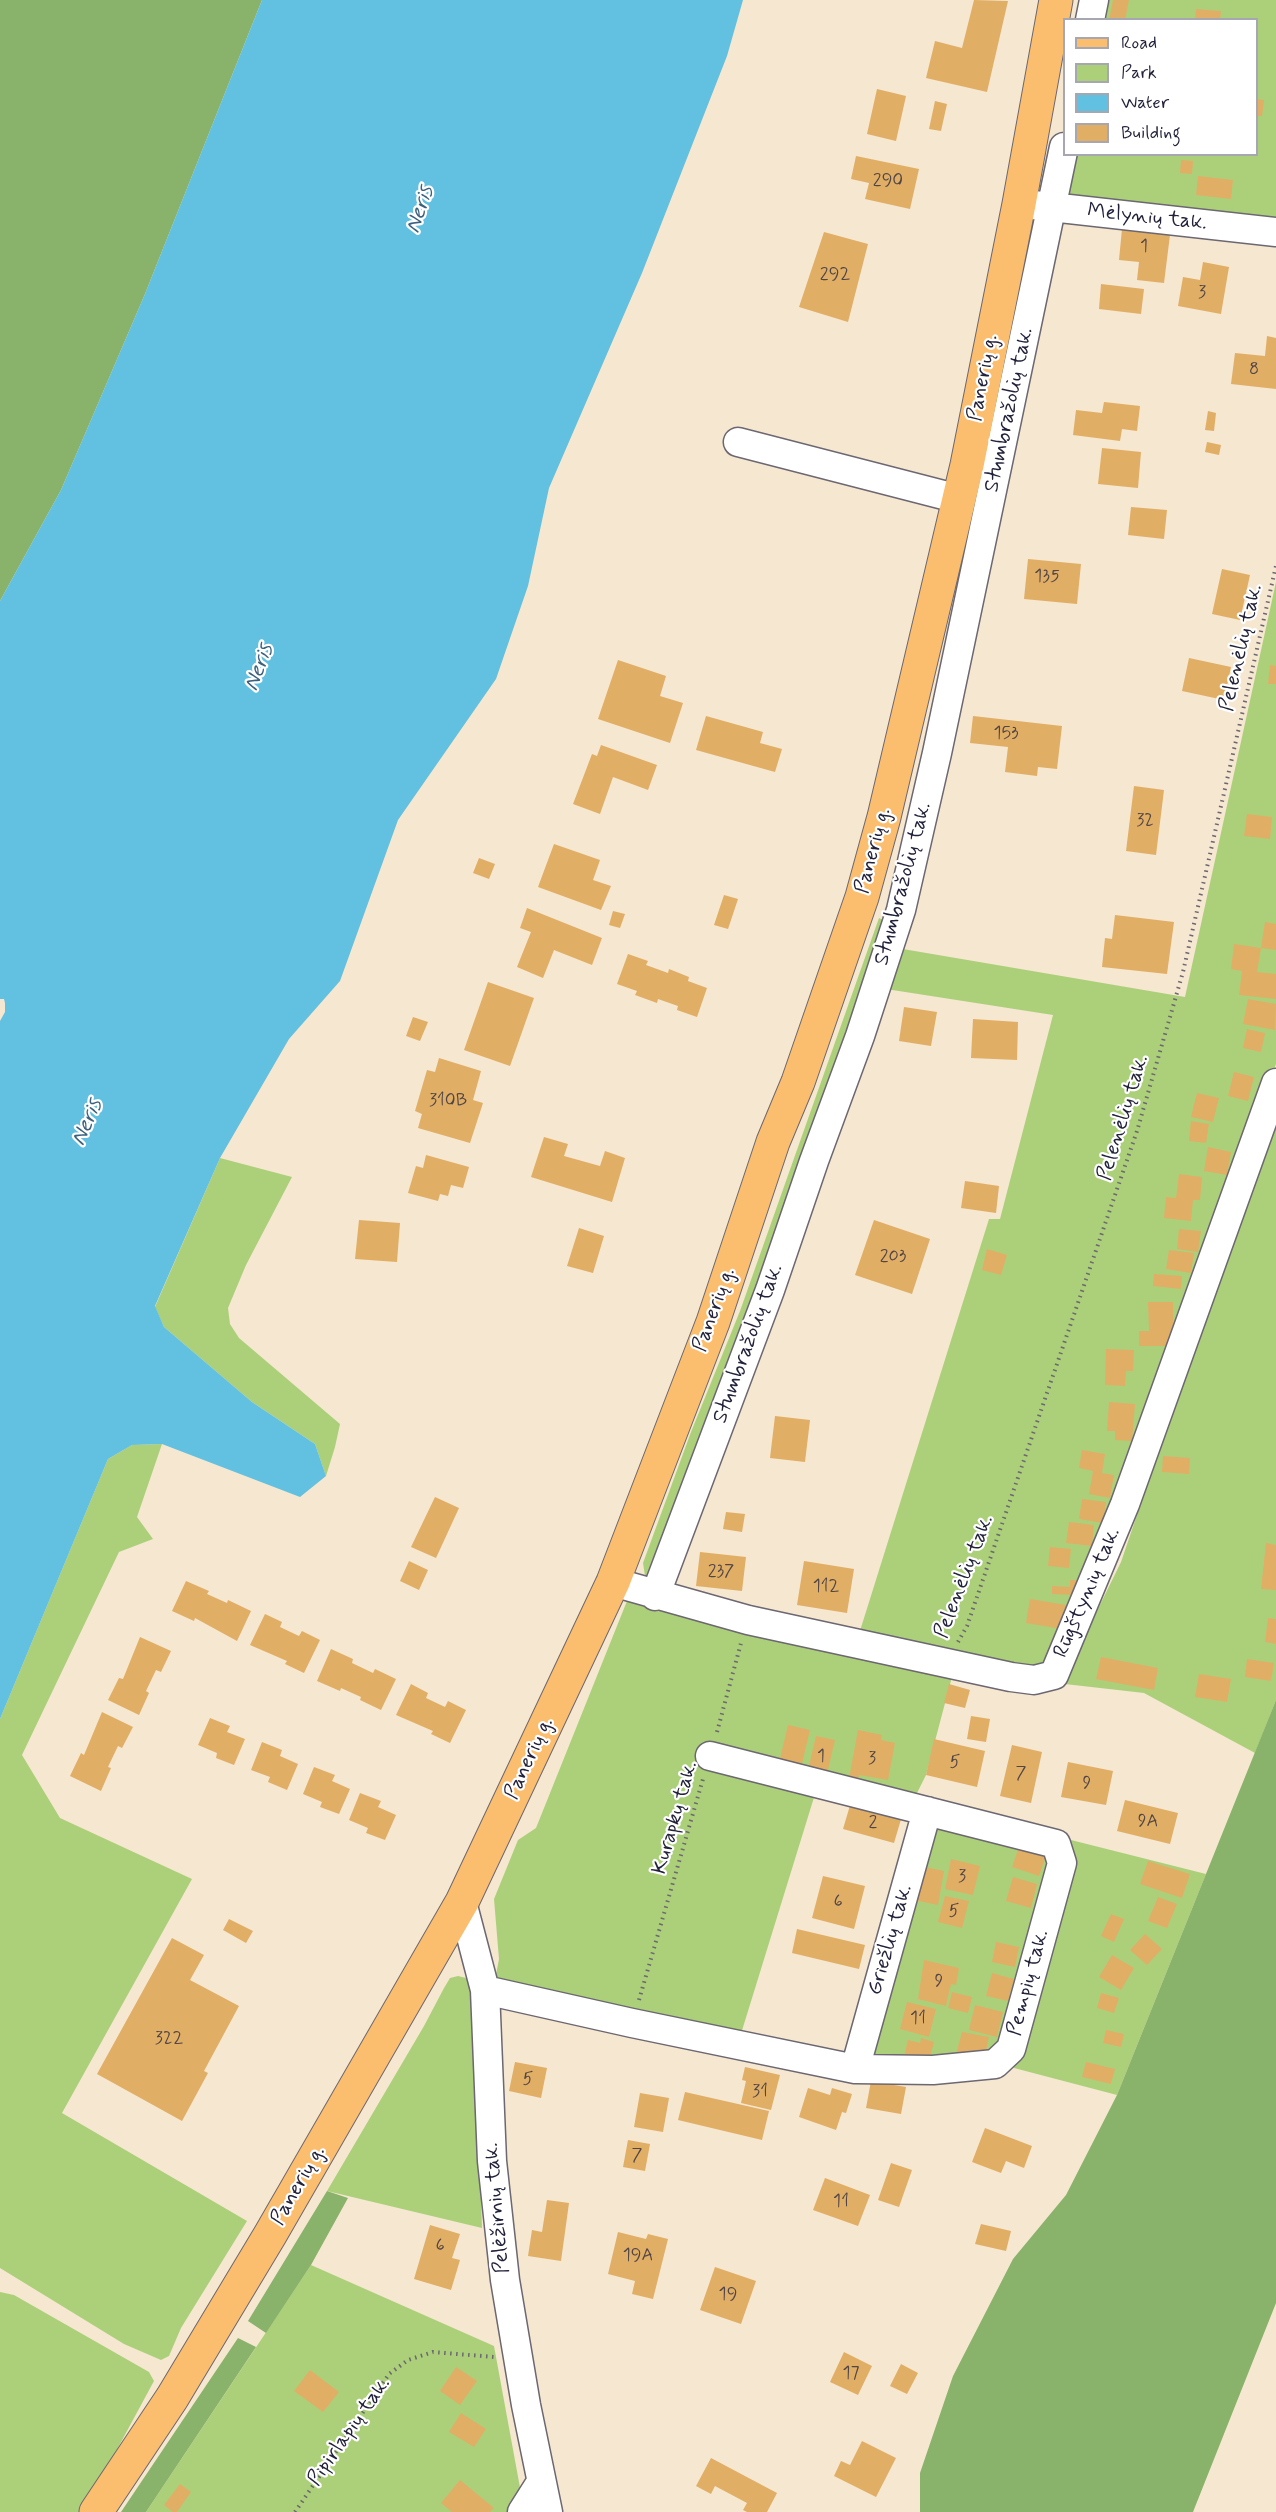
<!DOCTYPE html>
<meta charset="utf-8">
<style>
body{margin:0}
#map{position:relative;width:1276px;height:2512px;overflow:hidden;background:#f6e7d1;font-family:Mynerve,sans-serif}
canvas{display:block}
.legend{position:absolute;left:1063px;top:18px;width:195px;height:138px;box-sizing:border-box;background:#fff;border:2px solid #a7a7b1;margin:0;padding:8px 10px;list-style:none;font-size:18px;color:#22223b}
.legend li{display:flex;align-items:center;gap:12px;height:30px}
.legend b{width:30px;border:2px solid #a7a7b1}
</style>
<div id="map">
<canvas width="1276" height="2512"></canvas>
<ul class="legend">
<li><b style="height:8px;background:#fbbd6e"></b>Road</li>
<li><b style="height:16px;background:#acd07a"></b>Park</li>
<li><b style="height:16px;background:#62c0e0"></b>Water</li>
<li><b style="height:16px;background:#e1ae65"></b>Building</li>
</ul>
</div>
<script>
const g = document.querySelector('canvas').getContext('2d');
g.lineJoin = 'round';
function fillPath(path, color) {
  g.fillStyle = color;
  g.fill(path, 'evenodd');
}
function poly(rows) {
  const path = new Path2D();
  for (const r of rows) {
    path.moveTo(r[0], r[1]);
    for (let i = 2; i < r.length; i += 2) path.lineTo(r[i], r[i + 1]);
  }
  return path;
}
function trace(path, color, width, dash) {
  g.strokeStyle = color;
  g.lineWidth = width;
  g.lineCap = dash ? 'butt' : 'round';
  g.setLineDash(dash || []);
  g.stroke(path);
}
function drawText(font, color, halo, rows, align = 'center') {
  g.font = font + ' Mynerve,sans-serif';
  g.lineWidth = 4.5;
  g.setLineDash([]);
  g.textBaseline = 'middle';
  g.strokeStyle = halo;
  g.fillStyle = color;
  for (const [text, x, y, turn = 0] of rows) {
    g.save();
    g.translate(x, y);
    g.rotate((+turn || 0) * Math.PI / 180);
    g.textAlign = isNaN(turn) ? turn : align;
    if (halo) g.strokeText(text, 0, 0);
    g.fillText(text, 0, 0);
    g.restore();
  }
}
fillPath(poly([
 [1103,0,1276,0,1276,226,1064,199,1073,155,1256,154,1256,20,1099,19],
 [1276,582,1276,1064,1228,1191,1125,1481,1043,1671,859,1634,989,1219,1000,1219,1053,1015,886,989,897,948,1185,997],
 [879,918,885,921,887,927,651,1578,645,1576,643,1563,691,1432,740,1311],
 [1276,1106,1276,1700,1255,1753,1144,1693,1056,1683,1064,1678,1121,1562],
 [220,1158,292,1177,246,1265,228,1308,230,1324,239,1338,340,1424,335,1447,326,1476,315,1444,252,1402,164,1327,155,1307],
 [162,1444,137,1517,153,1539,119,1552,22,1755,60,1818,192,1879,62,2113,247,2221,181,2328,169,2356,161,2360,124,2344,0,2268,0,1719,108,1459,132,1445],
 [636,1599,953,1673,926,1775,914,1799,820,1778,740,2037,494,1985,499,1959,494,1899,518,1840,536,1828,627,1601],
 [928,1826,1052,1847,998,2054,869,2063],
 [1067,1839,1206,1874,1117,2095,1014,2068,1071,1857],
 [458,1976,470,1979,474,1990,482,2228,327,2191,424,2026,444,1988,450,1978],
 [311,2265,494,2346,521,2493,511,2512,146,2512],
 [0,2292,14,2295,149,2372,154,2381,94,2492,80,2512,0,2512]
]), '#acd07a');
fillPath(poly([
 [0,0,262,0,145,294,61,490,0,601],
 [1276,1700,1276,2303,1193,2512,920,2512,920,2473,953,2376,1013,2259,1066,2195,1117,2095],
 [327,2191,348,2198,311,2265,266,2333,248,2321],
 [238,2338,256,2347,146,2512,121,2512]
]), '#89b26a');
fillPath(poly([
 [262,0,743,0,727,56,642,273,549,488,528,586,496,679,398,820,340,981,289,1039,220,1158,155,1306,164,1327,252,1402,315,1444,326,1476,300,1497,162,1444,132,1445,108,1459,0,1719,0,1021,5,1012,5,1003,4,999,0,999,0,601,61,490,145,294]
]), '#62c0e0');
fillPath(poly([
 [974,0,1008,1,987,92,926,78,935,41,962,48],
 [1113,0,1129,0,1125,20,1109,20],
 [1196,9,1221,11,1220,20,1195,20],
 [877,89,906,96,896,141,867,134],
 [1256,99,1264,100,1262,116,1256,116],
 [935,101,947,104,941,131,929,129],
 [856,156,919,169,910,209,865,199,869,183,851,179],
 [1181,160,1193,161,1192,174,1180,173],
 [1198,176,1233,180,1231,199,1196,195],
 [1122,229,1170,235,1164,283,1137,280,1139,262,1119,260],
 [824,232,868,244,848,322,799,307],
 [1203,262,1229,267,1221,314,1178,306,1183,277,1200,280],
 [1101,284,1144,289,1141,314,1099,309],
 [1267,336,1276,338,1276,389,1231,384,1235,353,1265,356],
 [1104,402,1140,406,1137,431,1122,429,1120,441,1073,435,1076,410,1102,413],
 [1208,411,1216,413,1214,431,1205,430],
 [1207,442,1221,445,1219,455,1205,452],
 [1102,448,1141,452,1138,488,1098,484],
 [1131,507,1167,510,1164,539,1128,535],
 [1028,559,1081,564,1077,604,1024,599],
 [1222,569,1250,575,1240,620,1212,614],
 [1189,658,1231,667,1224,700,1182,691],
 [618,660,666,676,660,696,683,703,670,743,598,719],
 [1270,665,1276,666,1276,684,1268,684],
 [706,716,763,732,760,743,782,749,775,772,696,750],
 [973,716,1062,726,1057,769,1038,767,1037,776,1005,772,1008,747,970,743],
 [601,745,657,765,648,790,613,777,600,814,573,804,592,754,597,756],
 [1134,786,1164,790,1156,855,1126,851],
 [1247,814,1272,817,1270,839,1244,836],
 [554,844,600,860,593,880,611,886,601,910,538,887],
 [479,858,495,864,489,879,473,873],
 [724,895,738,899,728,929,714,925],
 [527,908,602,938,592,965,554,950,543,978,517,967,531,932,520,928],
 [613,911,625,914,620,928,609,925],
 [1115,915,1174,922,1167,974,1102,967,1105,938,1112,939],
 [1265,922,1276,924,1276,950,1261,948],
 [1234,944,1261,948,1257,972,1276,974,1276,999,1239,995,1242,971,1231,969],
 [628,954,648,961,646,965,668,973,669,969,689,977,688,981,707,988,697,1017,677,1010,678,1006,658,999,657,1003,635,995,637,991,617,984],
 [488,982,534,998,510,1066,464,1050],
 [1248,999,1276,1004,1275,1030,1243,1024],
 [904,1007,937,1012,931,1046,899,1041],
 [413,1017,428,1022,420,1041,406,1036],
 [973,1019,1018,1022,1017,1060,971,1058],
 [1247,1029,1265,1033,1261,1052,1243,1048],
 [439,1058,481,1071,473,1100,483,1103,470,1143,418,1128,422,1114,415,1111,427,1070,435,1072],
 [1234,1072,1254,1077,1248,1101,1228,1096],
 [1197,1093,1219,1098,1213,1122,1191,1117],
 [1191,1121,1209,1124,1206,1143,1189,1141],
 [544,1137,568,1144,564,1156,600,1166,605,1151,625,1158,612,1202,531,1177],
 [1208,1147,1231,1152,1227,1175,1204,1171],
 [426,1155,469,1167,463,1188,451,1185,448,1196,440,1194,438,1201,408,1193,416,1166,423,1168],
 [1179,1174,1202,1177,1200,1200,1193,1200,1191,1221,1164,1218,1166,1197,1176,1198],
 [965,1181,999,1186,996,1213,961,1208],
 [359,1220,400,1223,397,1262,355,1259],
 [874,1220,930,1239,912,1294,855,1275],
 [579,1228,604,1236,593,1273,567,1266],
 [1179,1229,1201,1231,1198,1252,1177,1249],
 [987,1249,1007,1255,1001,1275,982,1270],
 [1169,1250,1194,1253,1191,1273,1166,1269],
 [1154,1274,1182,1276,1181,1289,1153,1286],
 [1148,1302,1173,1302,1173,1346,1139,1346,1139,1331,1149,1331],
 [1106,1349,1134,1350,1133,1371,1126,1371,1125,1386,1105,1385],
 [1109,1402,1135,1404,1132,1441,1115,1440,1115,1431,1107,1431],
 [775,1416,810,1420,805,1462,770,1458],
 [1082,1450,1105,1454,1102,1473,1114,1475,1110,1498,1089,1494,1093,1471,1079,1468],
 [1163,1456,1190,1458,1189,1474,1162,1472],
 [435,1497,459,1508,436,1558,411,1547],
 [1082,1499,1106,1502,1103,1523,1079,1519],
 [726,1512,745,1514,742,1532,723,1529],
 [1069,1522,1094,1525,1092,1546,1066,1543],
 [1266,1543,1276,1545,1276,1590,1261,1589],
 [1050,1547,1071,1549,1069,1568,1048,1566],
 [700,1552,746,1557,742,1591,696,1586],
 [409,1561,428,1570,419,1590,400,1581],
 [804,1561,854,1569,847,1613,797,1605],
 [1070,1580,1078,1580,1077,1595,1052,1594,1052,1586,1070,1587],
 [186,1581,209,1591,207,1594,227,1603,228,1600,251,1611,237,1641,195,1618,194,1621,172,1611],
 [1030,1599,1072,1606,1068,1630,1026,1623],
 [265,1614,282,1622,280,1627,299,1636,302,1631,320,1640,304,1673,285,1664,287,1661,250,1645],
 [1268,1618,1276,1619,1276,1644,1265,1642],
 [140,1637,171,1651,161,1672,156,1670,146,1691,149,1693,139,1715,108,1700,119,1678,123,1679],
 [331,1649,353,1659,352,1663,373,1673,375,1669,396,1679,381,1710,360,1700,361,1697,341,1688,340,1691,317,1681],
 [1101,1657,1158,1668,1154,1690,1096,1679],
 [1247,1659,1274,1663,1271,1681,1245,1677],
 [1199,1674,1231,1679,1227,1702,1195,1697],
 [411,1684,428,1693,426,1698,445,1707,448,1701,466,1710,450,1743,431,1734,433,1731,396,1715],
 [949,1684,970,1690,965,1708,944,1703],
 [102,1712,133,1727,122,1748,118,1746,108,1767,111,1768,101,1791,70,1776,81,1753,84,1755],
 [971,1716,990,1719,986,1742,967,1739],
 [210,1718,230,1726,227,1732,245,1739,234,1765,216,1758,217,1753,198,1745],
 [788,1725,810,1730,800,1772,778,1767],
 [858,1730,882,1735,881,1740,895,1743,888,1780,859,1775,857,1786,848,1784],
 [816,1736,835,1740,826,1778,807,1774],
 [934,1739,985,1751,977,1787,926,1775],
 [262,1742,282,1750,280,1756,298,1764,287,1790,268,1782,270,1777,251,1770],
 [1012,1745,1042,1752,1031,1803,1000,1796],
 [1068,1762,1113,1771,1106,1805,1061,1797],
 [314,1767,335,1775,332,1781,350,1789,339,1814,320,1807,322,1802,303,1794],
 [360,1793,381,1801,378,1807,396,1815,385,1840,366,1833,368,1828,349,1820],
 [1125,1800,1178,1813,1170,1844,1117,1831],
 [851,1802,902,1816,894,1843,843,1829],
 [1019,1847,1046,1856,1039,1876,1012,1867],
 [951,1859,980,1866,973,1895,945,1889],
 [1148,1861,1190,1874,1182,1898,1140,1884],
 [920,1866,944,1871,938,1905,914,1900],
 [823,1876,865,1886,854,1929,812,1918],
 [1013,1877,1037,1884,1031,1908,1006,1901],
 [945,1896,969,1901,962,1928,938,1922],
 [1158,1897,1177,1904,1167,1928,1148,1921],
 [1111,1914,1124,1919,1114,1942,1101,1936],
 [229,1919,253,1931,246,1943,223,1930],
 [797,1929,865,1945,859,1969,792,1953],
 [1145,1934,1162,1949,1147,1965,1130,1950],
 [172,1938,204,1955,190,1980,239,2006,204,2071,208,2073,182,2121,97,2074],
 [996,1942,1019,1947,1015,1967,992,1962],
 [1112,1955,1134,1968,1121,1990,1099,1977],
 [924,1960,959,1968,956,1985,951,1984,946,2006,918,1999],
 [992,1973,1014,1979,1008,2001,986,1996],
 [952,1992,972,1997,968,2013,948,2008],
 [1101,1993,1119,1998,1114,2013,1097,2008],
 [907,2002,936,2009,929,2037,900,2029],
 [975,2005,1003,2012,997,2037,969,2030],
 [1106,2030,1124,2034,1121,2047,1103,2043],
 [962,2032,989,2037,984,2060,955,2058],
 [921,2038,934,2042,928,2064,904,2057,908,2040,920,2043],
 [515,2062,547,2068,541,2098,509,2091],
 [1086,2062,1115,2069,1111,2084,1082,2077],
 [745,2067,780,2075,771,2110,741,2103,746,2081,742,2080],
 [871,2081,906,2087,901,2114,866,2108],
 [808,2088,830,2095,832,2088,852,2094,846,2113,842,2112,836,2130,799,2117],
 [685,2092,769,2111,762,2140,678,2120],
 [640,2093,669,2098,663,2132,634,2127],
 [985,2128,1032,2146,1024,2168,1006,2161,1001,2173,972,2162],
 [628,2140,650,2144,645,2171,623,2167],
 [891,2163,912,2170,899,2207,878,2200],
 [825,2178,870,2195,858,2226,813,2210],
 [547,2200,569,2203,561,2261,528,2256,532,2230,542,2232],
 [981,2224,1011,2231,1006,2251,975,2244],
 [430,2225,460,2234,452,2258,460,2260,451,2290,414,2279],
 [618,2232,646,2239,648,2234,668,2239,653,2299,632,2294,635,2281,608,2274],
 [715,2267,756,2281,741,2324,700,2310],
 [844,2352,872,2366,858,2395,830,2382],
 [901,2364,918,2373,907,2394,890,2386],
 [456,2367,477,2381,460,2405,440,2391],
 [310,2370,339,2392,323,2412,294,2391],
 [461,2413,486,2429,474,2447,449,2432],
 [862,2441,896,2458,876,2497,834,2476,841,2461,850,2465],
 [711,2458,777,2493,767,2512,747,2512,743,2510,747,2503,715,2486,711,2494,696,2486],
 [460,2480,494,2508,490,2512,452,2512,441,2503],
 [180,2484,191,2492,177,2512,173,2512,164,2505]
]), '#e1ae65');
const minor = poly([
 [1090,20,1094,0],
 [1033,205,1276,232],
 [738,442,959,499],
 [613,1582,748,1620,1011,1677,1034,1680,1054,1675,1125,1504,1276,1083],
 [655,1596,770,1290,814,1161,860,1036,901,910,937,753,1064,147],
 [462,1902,485,1990,492,2161,505,2280,526,2405,548,2512],
 [485,1990,632,2023,855,2069,933,2070,995,2064,1011,2049,1062,1863,1056,1844,710,1756],
 [855,2069,927,1811],
 [522,2512,541,2482]
]);
const major = poly([
 [96,2512,172,2398,270,2235,462,1902,613,1582,713,1322,773,1142,798,1082,862,897,884,817,967,465,1019,204,1056,0]
]);
trace(minor, '#6c6770', 31);
trace(major, '#6c6770', 35);
trace(poly([
 [958,1642,967,1626,1137,1131,1183,972,1276,566],
 [717,1732,741,1643],
 [639,2000,703,1779],
 [295,2512,389,2374,408,2360,433,2352,494,2357]
]), '#6c6770', 4, [1.5, 4.5]);
trace(minor, '#fff', 28);
trace(major, '#fbbd6e', 33);
drawText('18px', '#524546', null, [
 ["290",888,181],
 ["1",1144,247],
 ["292",835,275],
 ["3",1202,293],
 ["8",1254,370],
 ["135",1047,577],
 ["153",1006,734],
 ["32",1145,821],
 ["310B",448,1101],
 ["203",893,1257],
 ["237",721,1572],
 ["112",826,1587],
 ["1",821,1757],
 ["3",872,1759],
 ["5",955,1763],
 ["7",1021,1774],
 ["9",1087,1784],
 ["9A",1148,1822],
 ["2",873,1823],
 ["3",962,1877],
 ["6",838,1902],
 ["5",954,1912],
 ["9",939,1982],
 ["11",918,2019],
 ["322",169,2039],
 ["5",528,2080],
 ["31",760,2092],
 ["7",637,2156],
 ["11",841,2202],
 ["6",440,2246],
 ["19A",638,2256],
 ["19",728,2295],
 ["17",851,2374]
]);
drawText('21px', '#22223b', '#fff', [
 ["Mėlynių tak.",1147,218,6],
 ["Panerių g.",984,378,-79],
 ["Stumbražolių tak.",1010,410,-78],
 ["Pelenėlių tak.",1242,648,-77],
 ["Panerių g.",874,851,-75],
 ["Stumbražolių tak.",904,884,-75],
 ["Pelenėlių tak.",1124,1118,-73],
 ["Panerių g.",715,1310,-70],
 ["Stumbražolių tak.",749,1344,-70],
 ["Pelenėlių tak.",965,1577,-69],
 ["Rūgštynių tak.",1088,1593,-67],
 ["Panerių g.",530,1759,-65],
 ["Kurapkų tak.",676,1818,-74],
 ["Griežlių tak.",891,1940,-74],
 ["Pempių tak.",1029,1983,-75],
 ["Panerių g.",299,2186,-60],
 ["Pelėžirnių tak.",498,2208,-95],
 ["Pipirlapių tak.",350,2432,-55]
]);
drawText('italic 22px', '#3c617d', '#fff', [
 ["Neris",421,210,-72],
 ["Neris",260,668,-70],
 ["Neris",88,1123,-67]
]);
</script>
